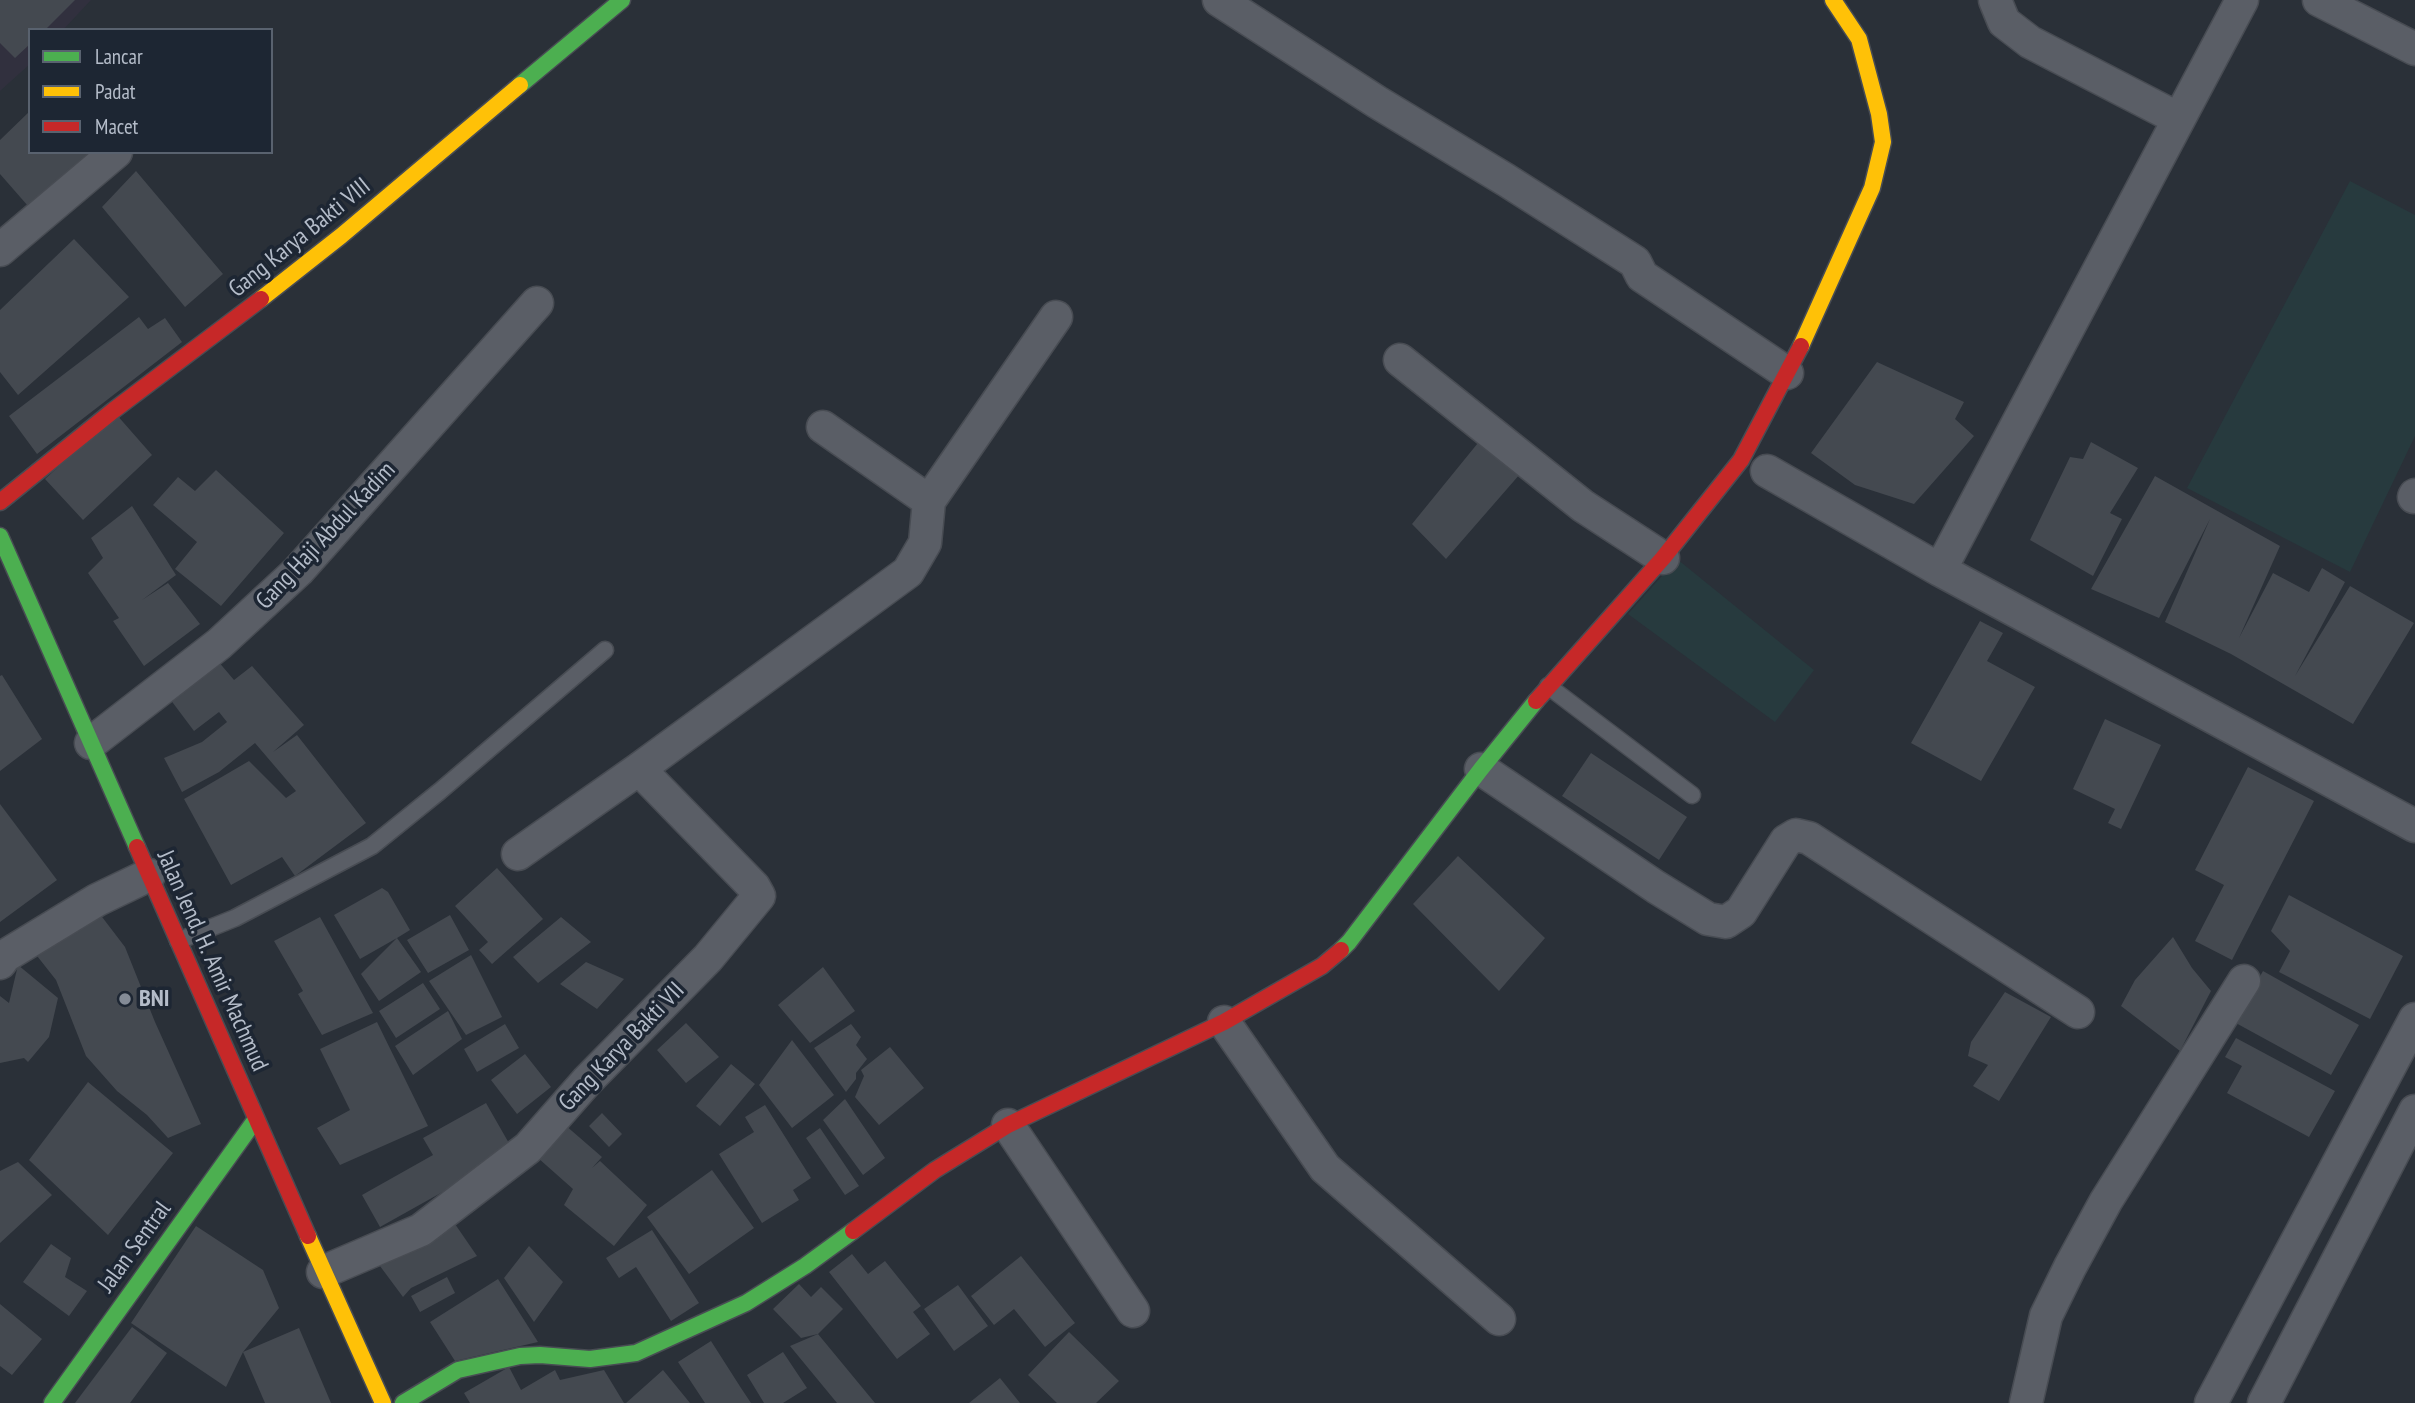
<!DOCTYPE html>
<style>
body{margin:0}
#map{position:relative;width:2415px;height:1403px;overflow:hidden;background:#2a3038;font-family:"PT Sans Narrow",sans-serif}
canvas{display:block}
.legend{position:absolute;left:28px;top:28px;width:245px;height:126px;box-sizing:border-box;background:#1d2633;border:2px solid #59626f;margin:0;padding:9px 12px;list-style:none;font-size:21px;color:#b4bcc9}
.legend li{display:flex;align-items:center;gap:14px;height:35px}
.legend b{width:35px;border:2px solid #59626f}
</style>
<div id="map">
<canvas width="2415" height="1403"></canvas>
<ul class="legend">
<li><b style="height:9px;background:#4caf50"></b>Lancar</li>
<li><b style="height:9px;background:#ffc107"></b>Padat</li>
<li><b style="height:9px;background:#c62828"></b>Macet</li>
</ul>
</div>
<script>
const g = document.querySelector('canvas').getContext('2d');
g.lineJoin = 'round';
function fillPath(path, color) {
  g.fillStyle = color;
  g.fill(path, 'evenodd');
}
function poly(rows) {
  const path = new Path2D();
  for (const r of rows) {
    path.moveTo(r[0], r[1]);
    for (let i = 2; i < r.length; i += 2) path.lineTo(r[i], r[i + 1]);
  }
  return path;
}
function trace(path, color, width, dash) {
  g.strokeStyle = color;
  g.lineWidth = width;
  g.lineCap = dash ? 'butt' : 'round';
  g.setLineDash(dash || []);
  g.stroke(path);
}
function drawText(font, color, halo, rows, align = 'center') {
  g.font = font + ' "PT Sans Narrow",sans-serif';
  g.lineWidth = 7;
  g.setLineDash([]);
  g.textBaseline = 'middle';
  g.strokeStyle = halo;
  g.fillStyle = color;
  for (const [text, x, y, turn = 0] of rows) {
    g.save();
    g.translate(x, y);
    g.rotate((+turn || 0) * Math.PI / 180);
    g.textAlign = isNaN(turn) ? turn : align;
    if (halo) g.strokeText(text, 0, 0);
    g.fillText(text, 0, 0);
    g.restore();
  }
}
fillPath(poly([
 [0,0,91,0,63,30,30,30,30,64,0,91]
]), '#31303e');
fillPath(poly([
 [2350,181,2415,215,2415,436,2350,572,2187,488],
 [1677,559,1814,670,1775,722,1628,614]
]), '#273a3e');
fillPath(poly([
 [0,0,75,0,45,30,30,30,30,44,15,58,0,43],
 [30,111,30,152,102,152,35,214,0,174,0,140],
 [136,171,223,274,185,307,102,207],
 [74,239,129,297,18,395,0,372,0,310],
 [139,317,148,329,165,318,182,342,37,454,9,416],
 [1877,362,1964,402,1955,419,1974,436,1914,504,1855,485,1811,453],
 [116,414,152,455,83,520,45,479],
 [1482,438,1527,466,1446,559,1412,524],
 [2091,442,2138,468,2110,513,2122,519,2093,576,2030,540,2070,457,2083,459],
 [216,470,284,533,221,606,175,569,197,542,153,505,178,477,195,491],
 [2155,476,2280,546,2239,638,2273,573,2309,592,2322,568,2345,582,2295,676,2350,586,2414,623,2353,724,2231,654,2165,622,2210,519,2159,618,2091,589],
 [132,506,176,575,142,600,168,583,200,624,144,666,113,621,119,618,88,573,103,558,91,538],
 [1980,621,2003,633,1987,661,2035,687,1981,781,1911,743],
 [212,654,234,680,252,666,304,725,273,752,297,735,366,823,295,876,282,857,231,885,184,799,249,761,286,798,296,791,255,743,219,772,182,792,164,758,202,742,227,722,219,712,194,731,164,691],
 [2,675,42,739,0,771,0,676],
 [2105,719,2161,745,2121,829,2108,823,2115,809,2073,789],
 [1591,753,1687,817,1659,860,1562,796],
 [2248,767,2314,801,2232,960,2195,941,2224,885,2195,870],
 [0,804,57,880,0,922],
 [1458,856,1545,938,1499,991,1413,904],
 [497,868,543,919,492,964,479,950,488,942,455,906],
 [382,888,388,892,410,930,397,938,421,972,379,1001,361,974,397,938,360,959,334,915],
 [2289,895,2403,956,2370,1019,2279,972,2290,951,2271,931],
 [96,909,125,947,155,1022,201,1124,168,1138,147,1115,117,1091,86,1056,56,980,30,947],
 [450,915,469,950,428,973,407,940],
 [320,917,373,1013,322,1035,298,994,303,991,274,941],
 [561,917,591,942,538,983,513,957],
 [2173,937,2192,968,2211,991,2180,1051,2121,1006,2135,980],
 [471,955,502,1017,466,1035,429,981],
 [586,962,624,979,597,1009,560,984],
 [18,965,58,998,49,1037,28,1062,24,1058,0,1063,0,996,9,1003],
 [823,967,855,1011,810,1043,778,1005],
 [2263,971,2359,1025,2331,1075,2234,1022],
 [423,983,440,1009,396,1038,379,1011],
 [2005,992,2051,1017,1999,1101,1973,1086,1988,1065,1968,1056,1971,1042],
 [448,1011,462,1039,413,1075,395,1046],
 [377,1022,428,1126,340,1165,317,1128,350,1110,320,1049],
 [686,1023,719,1057,686,1083,657,1050],
 [505,1024,519,1048,477,1072,464,1049],
 [851,1024,861,1037,856,1045,867,1059,856,1073,856,1079,846,1092,814,1048],
 [2236,1038,2335,1091,2309,1137,2227,1093,2242,1066,2225,1057],
 [792,1040,834,1095,792,1128,759,1085],
 [890,1047,924,1088,879,1125,855,1097,864,1076,861,1070],
 [525,1054,551,1087,517,1114,491,1080],
 [731,1064,755,1084,720,1126,696,1106],
 [88,1082,173,1153,108,1235,29,1160],
 [845,1099,885,1158,863,1175,823,1120],
 [486,1103,514,1152,380,1227,362,1195,433,1155,423,1138],
 [765,1105,811,1178,793,1190,799,1200,762,1223,719,1154,754,1132,745,1117],
 [602,1113,622,1134,609,1147,589,1126],
 [557,1118,602,1157,592,1168,600,1161,647,1205,614,1246,564,1205,573,1189,529,1150],
 [820,1128,859,1186,845,1195,806,1138],
 [18,1162,52,1195,0,1243,0,1171],
 [712,1170,754,1228,689,1274,647,1217],
 [455,1224,477,1256,411,1288,403,1297,377,1262],
 [196,1226,263,1270,279,1308,243,1352,226,1387,131,1323],
 [652,1230,699,1303,671,1321,636,1267,619,1278,606,1258],
 [51,1244,71,1258,65,1277,87,1291,69,1316,23,1282],
 [529,1246,563,1282,534,1322,504,1278],
 [852,1254,868,1274,885,1261,921,1306,913,1312,930,1334,897,1359,829,1272],
 [1021,1256,1075,1323,1045,1347,1014,1309,994,1325,971,1296],
 [447,1277,455,1293,420,1312,411,1296],
 [498,1279,538,1342,455,1361,430,1322],
 [799,1284,811,1297,821,1287,843,1309,818,1334,801,1338,773,1309],
 [958,1285,988,1326,954,1351,924,1309],
 [0,1304,42,1339,12,1375,0,1366],
 [132,1327,167,1353,130,1403,75,1403],
 [299,1328,331,1403,265,1403,243,1352],
 [1069,1332,1119,1381,1096,1403,1057,1403,1028,1375],
 [818,1334,875,1403,837,1403,790,1346],
 [711,1341,741,1388,751,1403,705,1403,678,1362],
 [783,1352,807,1388,783,1403,764,1403,747,1375],
 [509,1367,521,1390,555,1370,560,1380,604,1370,624,1403,470,1403,464,1393],
 [663,1370,690,1403,626,1403],
 [1000,1378,1020,1403,969,1403]
]), '#444950');
const lane = poly([
 [1548,686,1692,795],
 [178,941,235,918,372,846,440,791,605,650]
]);
const street = poly([
 [1219,0,1377,102,1506,180,1635,262,1642,276,1787,373],
 [1995,0,2004,22,2030,42,2179,119],
 [2319,0,2415,49],
 [0,250,116,152],
 [1400,360,1583,506,1663,558],
 [1767,471,1940,570,2415,826],
 [2414,497,2415,495],
 [929,501,1056,317],
 [1940,570,2242,0],
 [91,743,219,644,298,571,537,303],
 [1481,769,1656,887,1708,919,1726,922,1741,912,1786,841,1796,835,1809,838,2078,1012],
 [518,854,639,769,908,572,925,543,929,501,823,427],
 [0,963,5,956,97,900,149,875],
 [1224,1022,1325,1168,1499,1319],
 [1008,1125,1133,1311],
 [323,1272,421,1230,528,1148,587,1081,708,958,759,896,754,887,639,769],
 [2026,1403,2046,1316,2070,1267,2106,1201,2244,981],
 [2211,1403,2415,1019],
 [2264,1403,2415,1111]
]);
const fast = poly([
 [520,85,622,0],
 [0,536,137,847],
 [1341,950,1349,942,1481,769,1536,701],
 [52,1403,256,1119],
 [403,1403,458,1370,520,1356,540,1355,590,1359,636,1353,746,1303,805,1266,853,1231]
]);
const slow = poly([
 [261,299,341,236,520,85],
 [1801,346,1872,188,1883,142,1879,114,1859,39,1833,0],
 [308,1236,383,1403]
]);
const jam = poly([
 [0,502,114,410,261,299],
 [1536,701,1663,558,1741,460,1801,346],
 [137,847,308,1236],
 [853,1231,935,1170,1008,1125,1224,1022,1322,966,1341,950]
]);
trace(lane, '#484c53', 19);
trace(street, '#484c53', 35);
trace(fast, '#484c53', 19);
trace(slow, '#484c53', 19);
trace(jam, '#484c53', 19);
trace(lane, '#5a5e66', 16);
trace(street, '#5a5e66', 32);
trace(fast, '#4caf50', 16);
trace(slow, '#ffc107', 16);
trace(jam, '#c62828', 16);
for (const [x, y, r, color] of [
 [125,999,7,"#848b96"]
]) {
  const dot = new Path2D();
  dot.arc(x, y, r, 0, 2 * Math.PI);
  g.fillStyle = color;
  g.fill(dot);
  trace(dot, '#1d2633', 2.5);
}
drawText('24px', '#b4bcc9', '#1d2633', [
 ["Gang Karya Bakti VIII",300,238,-39],
 ["Gang Haji Abdul Kadim",326,536,-47],
 ["Jalan Jend. H. Amir Machmud",212,961,66],
 ["Gang Karya Bakti VII",622,1047,-46],
 ["Jalan Sentral",135,1247,-54]
]);
drawText('bold 24px', '#b4bcc9', '#1d2633', [
 ["BNI",139,999]
], 'left');
</script>
